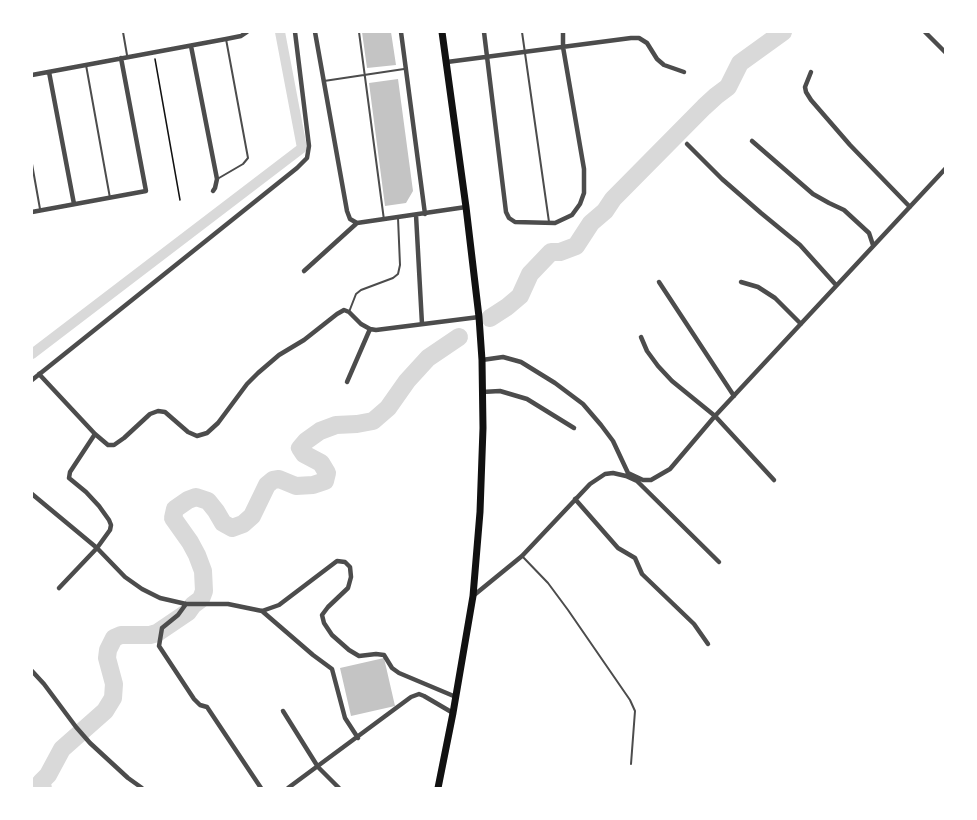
<!DOCTYPE html>
<style>
body{margin:0}
#map{position:relative;width:977px;height:820px;overflow:hidden;background:#fff;font-family:"Noto Sans",sans-serif}
canvas{display:block}
.frame{position:absolute;inset:0;border:33px solid #fff;pointer-events:none}
</style>
<div id="map">
<canvas width="977" height="820"></canvas>
<div class="frame"></div>
</div>
<script>
const g = document.querySelector('canvas').getContext('2d');
g.lineJoin = 'round';
function poly(rows) {
  const path = new Path2D();
  for (const r of rows) {
    path.moveTo(r[0], r[1]);
    for (let i = 2; i < r.length; i += 2) path.lineTo(r[i], r[i + 1]);
  }
  return path;
}
function trace(path, color, width, dash) {
  g.strokeStyle = color;
  g.lineWidth = width;
  g.lineCap = dash ? 'butt' : 'round';
  g.setLineDash(dash || []);
  g.stroke(path);
}
function fillPath(path, color) {
  g.fillStyle = color;
  g.fill(path, 'evenodd');
}
trace(poly([
 [32,354,302,148,280,32]
]), '#d9d9d9', 10);
trace(poly([
 [490,318,507,307,520,296,530,274,551,252,560,252,576,246,591,223,605,211,613,199,704,107,716,96,728,87,740,63,783,32],
 [43,788,41,782,48,775,62,749,105,711,113,698,114,684,107,658,108,650,114,638,121,635,150,635,157,633,188,612,193,605,201,599,204,591,203,571,197,555,190,542,173,518,175,509,188,500,196,497,208,501,216,511,223,523,232,528,243,524,252,516,267,485,273,480,279,479,296,486,313,485,325,481,327,473,321,463,304,454,300,448,306,441,320,431,336,425,357,424,373,421,388,408,407,381,428,358,459,337]
]), '#d9d9d9', 18);
fillPath(poly([
 [362,32,391,32,396,65,367,68],
 [398,79,413,191,406,203,385,206,369,83],
 [384,658,395,706,351,716,340,668]
]), '#c4c4c4');
trace(poly([
 [155,59,180,200]
]), '#111', 1.5);
trace(poly([
 [32,32,34,32],
 [123,32,127,55],
 [359,32,384,220],
 [522,32,549,222],
 [86,65,110,198],
 [324,81,404,69],
 [32,164,40,209],
 [219,178,243,164,248,158,226,39],
 [349,312,356,294,361,290,393,278,398,274,400,265,398,218],
 [522,556,548,583,568,610,630,700,635,711,631,764]
]), '#4c4c4c', 2);
trace(poly([
 [315,32,347,211,350,219,357,223,466,207],
 [401,32,425,214],
 [484,32,506,212,509,218,515,222,555,223,572,215,580,204,584,193,584,169,563,47,563,32],
 [925,32,946,53],
 [191,46,217,179,215,188,213,191],
 [447,62,631,38,639,38,647,43,657,59,664,65,684,72],
 [49,72,74,204],
 [811,72,805,87,806,92,811,100,850,145,910,207],
 [32,75,226,39,241,36,247,32],
 [752,141,813,194,829,203,844,210,869,233,873,245],
 [687,144,722,179,761,213,800,245,836,285],
 [32,212,146,191,121,58],
 [416,215,422,324],
 [304,271,357,223],
 [659,282,734,396],
 [741,282,758,287,775,298,801,324],
 [641,337,647,351,658,366,672,381,715,416,774,480],
 [482,360,503,357,521,362,555,383,583,404,601,425,613,441,628,473,643,480,651,480,670,469,715,416,946,168],
 [39,374,95,434,108,445,114,445,124,438,150,414,158,411,165,412,188,432,197,436,207,433,218,423,247,384,258,373,279,355,304,340,337,314,344,310,349,312,361,324,370,329,376,330,479,317],
 [32,380,297,168,307,158,309,146,295,32],
 [347,382,370,329],
 [482,392,500,391,527,399,574,428],
 [32,494,97,548,125,577,142,589,160,598,186,604,228,604,262,611,279,605,337,561,345,562,350,567,351,577,348,588,328,607,322,615,324,623,332,635,349,650,359,656,376,654,384,655,392,668,399,673,456,697],
 [575,499,618,548,635,558,642,574,694,624,708,644],
 [59,588,97,548,110,530,111,525,109,520,99,506,86,492,69,478,70,472,95,434],
 [473,596,522,556,590,484,605,474,613,473,626,476,637,481,719,562],
 [186,604,178,615,162,628,159,646,194,699,200,705,207,707,261,788],
 [262,611,313,655,332,669,345,718,358,738],
 [32,671,44,684,76,727,90,743,128,778,142,788],
 [283,711,318,767,339,788],
 [288,788,411,697,419,694,424,696,453,713]
]), '#4c4c4c', 4.5);
trace(poly([
 [438,788,453,713,473,596,480,512,483,428,482,360,479,317,466,207,442,32]
]), '#111', 7);
</script>
